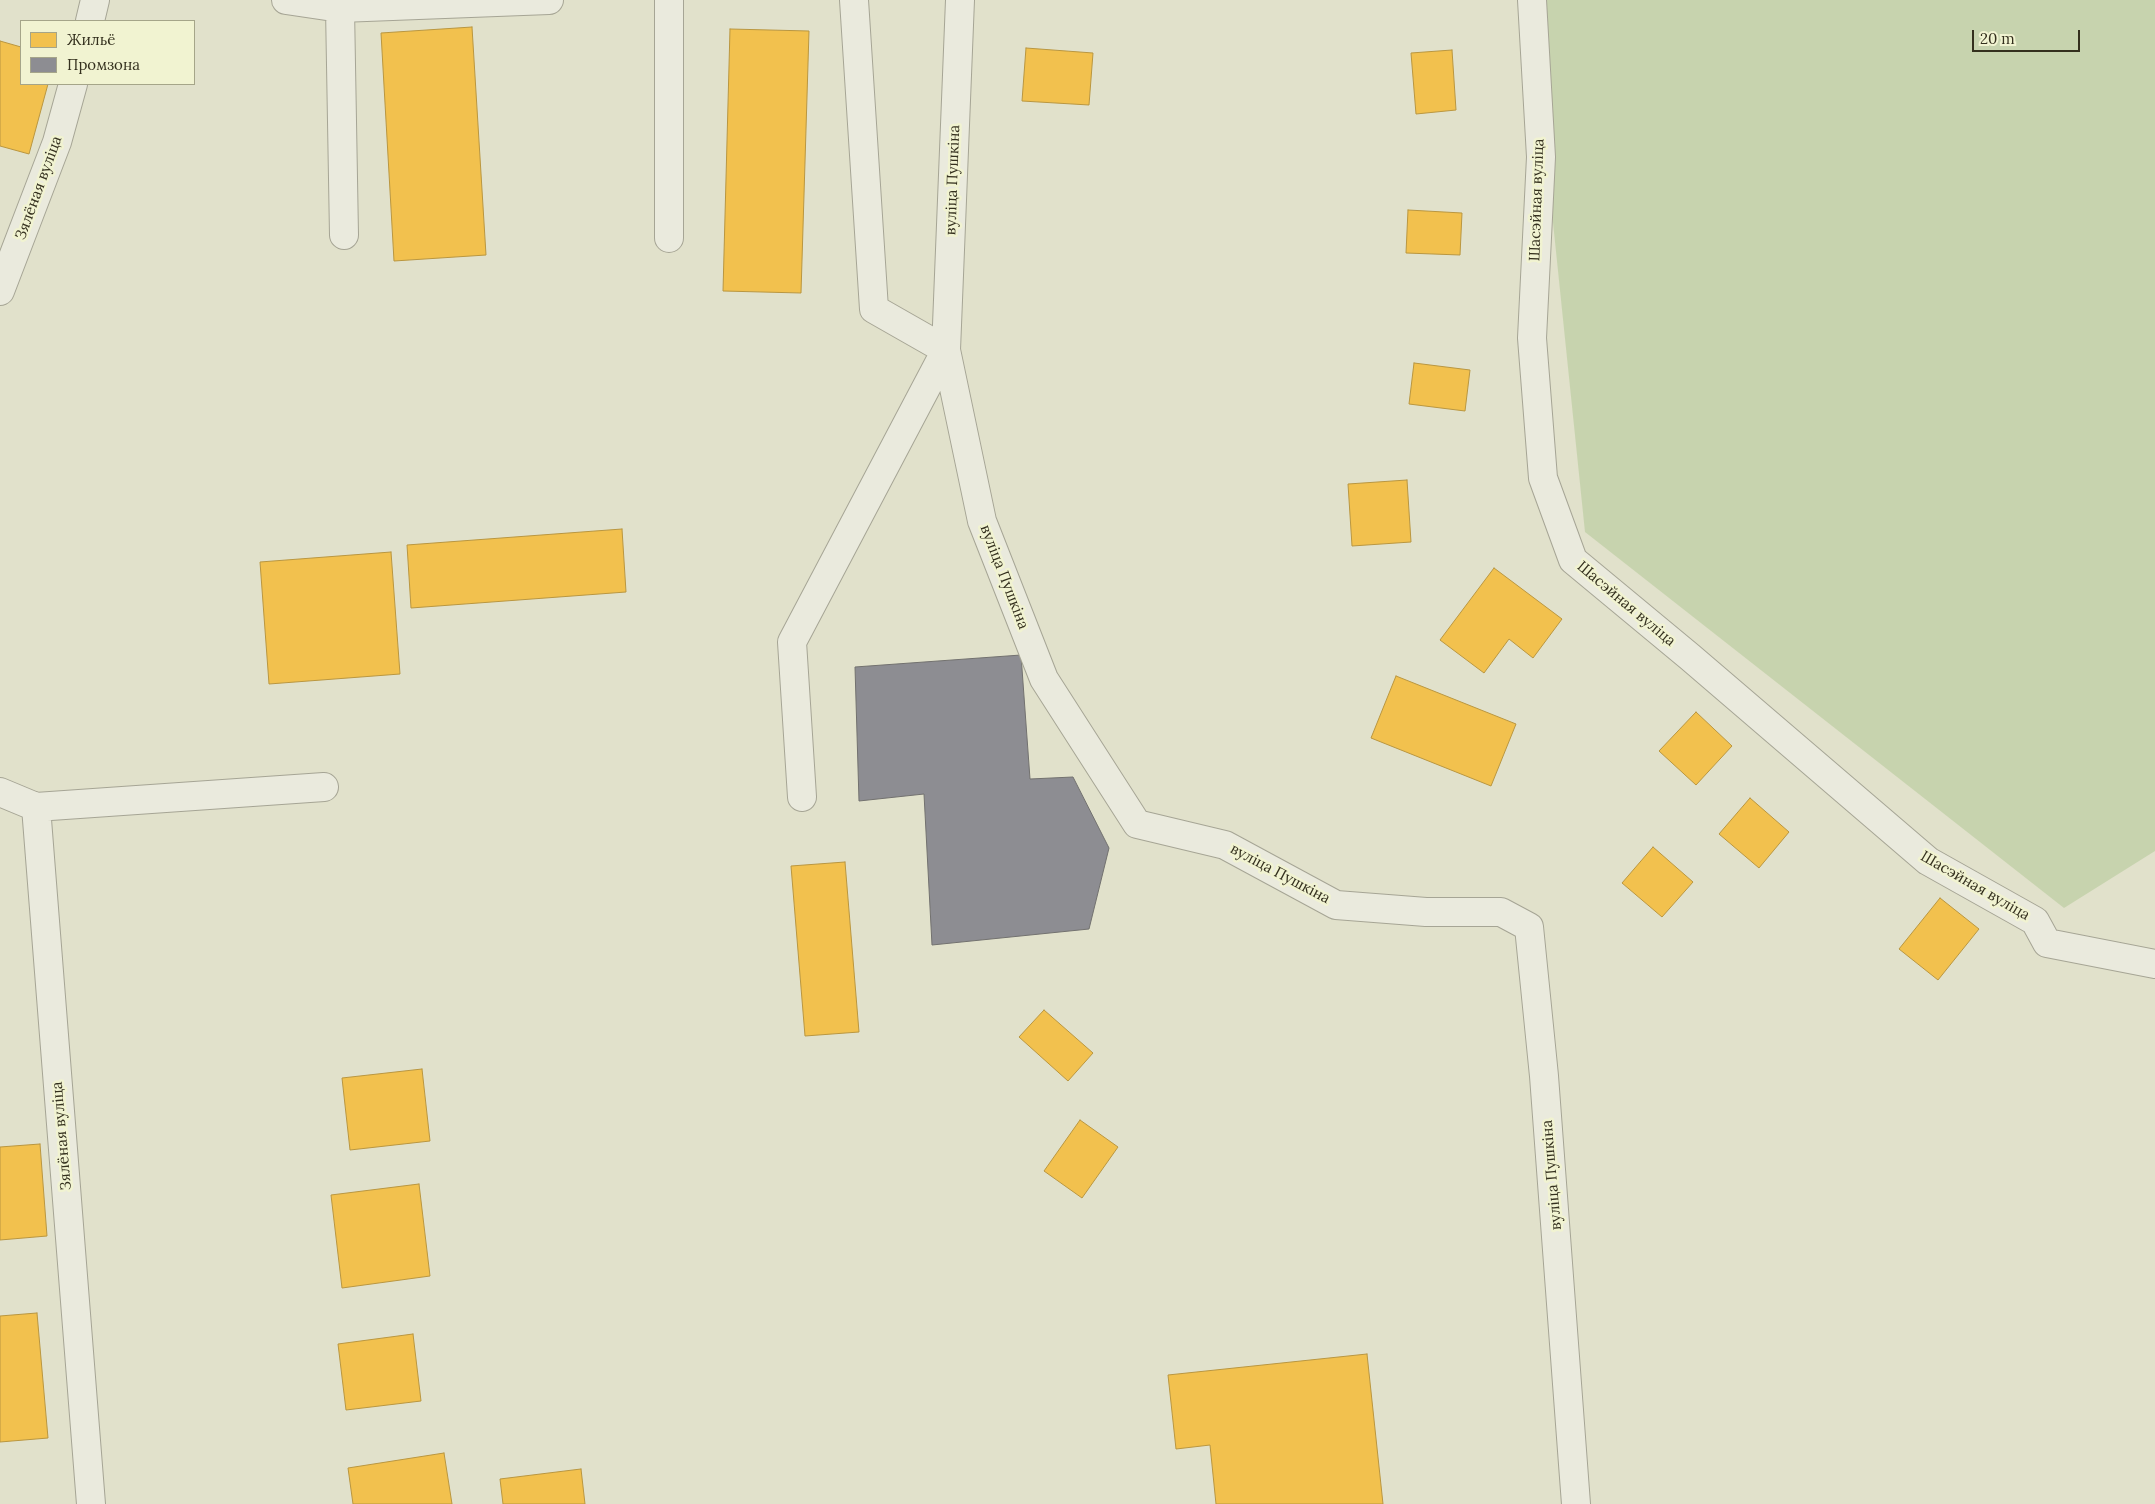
<!DOCTYPE html>
<meta charset="utf-8">
<style>
body{margin:0}
#map{position:relative;width:2155px;height:1504px;overflow:hidden;background:#e1e1cb;font-family:Lora,serif}
canvas{display:block}
.legend{position:absolute;left:20px;top:20px;width:175px;height:65px;box-sizing:border-box;background:#f1f3d1;border:1px solid #a5a589;margin:0;padding:6px 9px;list-style:none;font-size:15px;color:#34301e}
.legend li{display:flex;align-items:center;gap:10px;height:25px}
.legend b{width:25px;border:1px solid #a5a589}
.scale{position:absolute;left:1972px;top:30px;width:108px;height:22px;box-sizing:border-box;border:2px solid #34301e;border-top:0;padding-left:6px;font-size:15px;line-height:18px;white-space:nowrap;color:#34301e;-webkit-text-stroke:4px #f1f3d1;paint-order:stroke}
</style>
<div id="map">
<canvas width="2155" height="1504"></canvas>
<ul class="legend">
<li><b style="height:14px;background:#f2c14e"></b>Жильё</li>
<li><b style="height:14px;background:#8d8d92"></b>Промзона</li>
</ul>
<div class="scale">20 m</div>
</div>
<script>
const g = document.querySelector('canvas').getContext('2d');
g.lineJoin = 'round';
function fillPath(path, color) {
  g.fillStyle = color;
  g.fill(path, 'evenodd');
}
function poly(rows) {
  const path = new Path2D();
  for (const r of rows) {
    path.moveTo(r[0], r[1]);
    for (let i = 2; i < r.length; i += 2) path.lineTo(r[i], r[i + 1]);
  }
  return path;
}
function trace(path, color, width, dash) {
  g.strokeStyle = color;
  g.lineWidth = width;
  g.lineCap = dash ? 'butt' : 'round';
  g.setLineDash(dash || []);
  g.stroke(path);
}
function drawText(font, color, halo, rows, align = 'center') {
  g.font = font + ' Lora,serif';
  g.lineWidth = 5;
  g.setLineDash([]);
  g.textBaseline = 'middle';
  g.strokeStyle = halo;
  g.fillStyle = color;
  for (const [text, x, y, turn = 0] of rows) {
    g.save();
    g.translate(x, y);
    g.rotate((+turn || 0) * Math.PI / 180);
    g.textAlign = isNaN(turn) ? turn : align;
    if (halo) g.strokeText(text, 0, 0);
    g.fillText(text, 0, 0);
    g.restore();
  }
}
fillPath(poly([
 [1530,0,2155,0,2155,851,2064,908,1585,532]
]), '#c7d3ae');
const homes = poly([
 [472,27,486,255,394,261,381,33,472,27],
 [730,29,809,31,801,293,723,291,730,29],
 [0,41,21,47,21,84,48,84,29,154,0,146,0,41],
 [1026,48,1093,53,1089,105,1022,101,1026,48],
 [1452,50,1456,110,1416,114,1411,53,1452,50],
 [1408,210,1462,213,1460,255,1406,253,1408,210],
 [1414,363,1470,370,1465,411,1409,404,1414,363],
 [1407,480,1411,542,1352,546,1348,484,1407,480],
 [622,529,626,592,411,608,407,545,622,529],
 [391,552,400,674,269,684,260,562,391,552],
 [1494,568,1562,619,1533,658,1509,639,1484,673,1440,640,1494,568],
 [1396,676,1516,724,1491,786,1371,738,1396,676],
 [1696,712,1732,746,1696,785,1659,751,1696,712],
 [1750,798,1789,832,1759,868,1719,834,1750,798],
 [1653,847,1693,882,1662,917,1622,883,1653,847],
 [845,862,859,1032,805,1036,791,866,845,862],
 [1940,898,1979,929,1938,980,1899,949,1940,898],
 [1044,1010,1093,1053,1068,1081,1019,1037,1044,1010],
 [422,1069,430,1141,350,1150,342,1078,422,1069],
 [1080,1120,1118,1147,1082,1198,1044,1171,1080,1120],
 [40,1144,47,1236,0,1240,0,1147,40,1144],
 [419,1184,430,1276,342,1288,331,1195,419,1184],
 [37,1313,48,1438,0,1442,0,1316,37,1313],
 [413,1334,421,1401,346,1410,338,1344,413,1334],
 [1367,1354,1383,1504,1216,1504,1210,1445,1176,1449,1168,1375,1367,1354],
 [444,1453,452,1504,353,1504,348,1468,444,1453],
 [581,1469,585,1504,503,1504,500,1479,581,1469]
]);
fillPath(homes, '#f2c14e');
trace(homes, '#b99640', 1);
const industry = poly([
 [1021,655,1030,779,1073,777,1109,848,1089,929,932,945,924,794,859,801,855,667,1021,655]
]);
fillPath(industry, '#8d8d92');
trace(industry, '#72716f', 1);
const minor = poly([
 [286,0,340,8,549,0],
 [960,0,946,350,982,521,1044,679,1137,824,1225,845,1336,905,1426,912,1501,912,1529,927,1544,1076,1576,1504],
 [1532,0,1541,157,1532,338,1543,478,1573,560,1690,657,1928,861,2035,921,2047,943,2155,964],
 [340,8,344,235],
 [90,21,95,0],
 [669,238,669,0],
 [0,291,57,142,73,84],
 [0,792,36,807,91,1504],
 [802,797,792,642,946,350,874,309,854,0],
 [36,807,324,787]
]);
trace(minor, '#a6a595', 30);
trace(minor, '#eaeadd', 28);
drawText('15px', '#34301e', '#f1f3d1', [
 ["вуліца Пушкіна",953,180,-88],
 ["Зялёная вуліца",39,188,-70],
 ["Шасэйная вуліца",1537,200,-88],
 ["вуліца Пушкіна",1004,577,69],
 ["Шасэйная вуліца",1626,604,40],
 ["вуліца Пушкіна",1280,874,28],
 ["Шасэйная вуліца",1975,886,30],
 ["Зялёная вуліца",62,1136,-95],
 ["вуліца Пушкіна",1552,1175,-95]
]);
</script>
